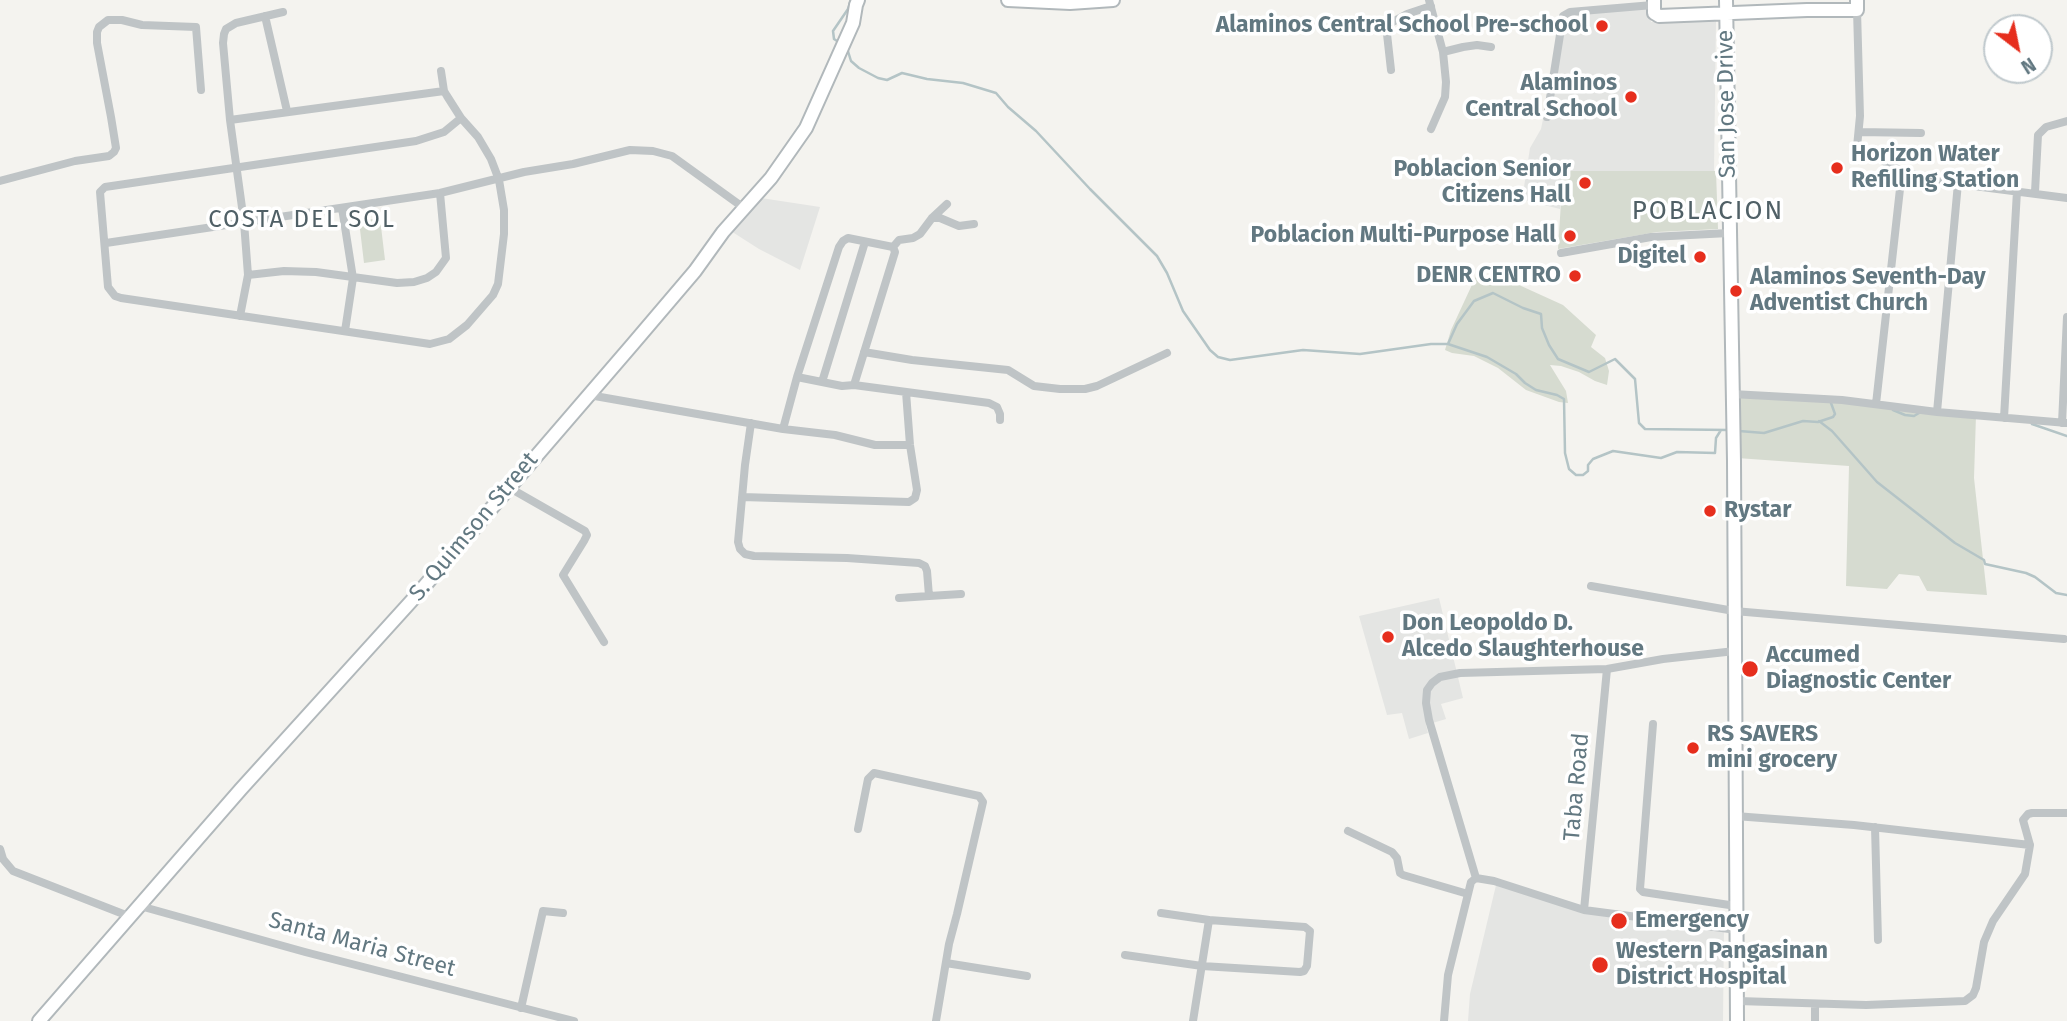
<!DOCTYPE html>
<style>
body{margin:0}
#map{position:relative;width:2067px;height:1021px;overflow:hidden;background:#f4f3ef;font-family:"Fira Sans",sans-serif}
canvas{display:block}
.north{position:absolute;left:1983px;top:14px;width:70px;height:70px;box-sizing:border-box;background:#fff;border:2px solid #c0c9cd;border-radius:50%;rotate:148deg;font-size:19px;font-weight:700;line-height:28px;text-align:center;color:#627881}
.north::after{content:'';display:block;margin:auto;width:24px;height:32px;background:#e62e1d;clip-path:polygon(50% 0,100% 100%,50% 72%,0 100%)}
</style>
<div id="map">
<canvas width="2067" height="1021"></canvas>
<div class="north">N</div>
</div>
<script>
const g = document.querySelector('canvas').getContext('2d');
g.lineJoin = 'round';
function fillPath(path, color) {
  g.fillStyle = color;
  g.fill(path, 'evenodd');
}
function poly(rows) {
  const path = new Path2D();
  for (const r of rows) {
    path.moveTo(r[0], r[1]);
    for (let i = 2; i < r.length; i += 2) path.lineTo(r[i], r[i + 1]);
  }
  return path;
}
function trace(path, color, width, dash) {
  g.strokeStyle = color;
  g.lineWidth = width;
  g.lineCap = dash ? 'butt' : 'round';
  g.setLineDash(dash || []);
  g.stroke(path);
}
function drawText(font, color, halo, rows, align = 'center') {
  g.font = font + ' "Fira Sans",sans-serif';
  g.lineWidth = 7;
  g.setLineDash([]);
  g.textBaseline = 'middle';
  g.strokeStyle = halo;
  g.fillStyle = color;
  for (const [text, x, y, turn = 0] of rows) {
    g.save();
    g.translate(x, y);
    g.rotate((+turn || 0) * Math.PI / 180);
    g.textAlign = isNaN(turn) ? turn : align;
    if (halo) g.strokeText(text, 0, 0);
    g.fillText(text, 0, 0);
    g.restore();
  }
}
fillPath(poly([
 [1650,6,1651,22,1716,21,1714,171,1563,171,1560,209,1520,199,1524,187,1530,148,1541,129,1554,65,1561,17],
 [748,196,820,207,800,270,759,249,723,226],
 [1439,598,1463,698,1441,704,1446,719,1426,725,1428,733,1409,739,1402,713,1387,715,1359,616],
 [1497,881,1582,908,1724,926,1723,1021,1468,1021,1470,994]
]), '#e4e5e3');
fillPath(poly([
 [1563,171,1716,171,1718,229,1657,232,1558,249],
 [380,218,385,260,364,263,359,221],
 [1477,274,1519,285,1563,305,1596,335,1591,347,1605,358,1609,371,1607,385,1595,381,1579,372,1561,366,1550,365,1566,391,1568,403,1559,402,1526,390,1498,368,1474,356,1452,353,1445,350,1451,330],
 [1738,392,1976,415,1974,478,1987,595,1927,591,1919,576,1899,574,1887,589,1846,586,1849,466,1737,458]
]), '#d6dbd0');
trace(poly([
 [837,41,834,39,833,31,848,9,851,0],
 [847,48,851,61,859,68,878,78,887,80,902,73,927,79,963,83,996,93,1008,107,1036,131,1090,189,1157,256,1167,273,1183,311,1210,350,1218,357,1230,360,1303,350,1360,354,1431,344,1448,344,1457,324,1474,301,1493,293,1523,308,1541,314,1542,328,1549,345,1558,359,1589,372,1615,359,1635,379,1639,423,1645,429,1729,430],
 [1448,344,1487,357,1516,374,1525,383,1536,390,1557,395,1564,399,1565,453,1569,469,1576,475,1583,475,1588,471,1588,465,1593,459,1613,451,1661,458,1677,452,1715,453,1716,438,1721,430],
 [1893,410,1905,415,1914,416,1919,413],
 [1819,421,1832,431,1877,482,1955,543,1984,560,1985,564,2026,573,2035,577,2056,593,2067,595],
 [2032,424,2067,436],
 [1739,431,1764,433,1803,421,1818,422,1833,417,1835,414,1831,403]
]), '#b4c4c6', 2.5);
const secondary = poly([
 [1008,0,1070,3,1113,0],
 [1654,0,1654,13,1659,16,1807,10,1857,10,1857,0],
 [1726,0,1734,461,1737,1021],
 [39,1021,241,789,415,597,632,345,695,271,723,232,771,178,806,128,853,23,856,5,858,0]
]);
trace(secondary, '#b1b8bb', 16);
trace(poly([
 [1429,0,1443,52,1446,82,1445,97,1431,129],
 [1857,10,1860,116,1857,147,1902,171,1943,182,2067,198],
 [265,16,287,111],
 [1443,52,1463,47,1477,45,1491,47],
 [1391,70,1387,34,1389,24,1407,14,1431,6],
 [441,71,444,91,447,96,461,118,478,137,491,159,499,180,504,210,504,234,498,284,493,295,467,325,449,339,430,344,121,298,115,296,108,287,100,192,105,187,416,141,444,132,461,118],
 [1547,117,1563,16,1570,12,1653,5],
 [230,120,444,91],
 [1859,132,1921,133],
 [0,181,75,161,109,156,114,152,116,148,111,117,97,43,97,32,99,27,108,20,122,20,142,25,196,27,201,90],
 [2035,192,2038,135,2046,127,2067,121],
 [342,208,353,278,345,331],
 [932,218,940,218,959,226,974,224],
 [106,243,440,193,524,172,573,164,630,150,653,151,672,156,744,208],
 [893,247,899,240,913,238,920,234,932,218,947,204],
 [1561,253,1651,237,1729,233],
 [248,275,284,271,316,272,397,283,414,282,427,278,436,272,446,258,440,193],
 [240,316,248,275,244,222,230,120,223,43,224,34,226,29,236,23,283,12],
 [864,352,912,360,1008,370,1034,386,1060,389,1085,389,1097,386,1167,353],
 [797,377,842,386,854,385,989,403,997,407,1000,414,1000,420],
 [822,382,865,242],
 [1732,394,1842,400,1937,412,2067,423],
 [589,395,783,429,835,435,875,445,910,445],
 [1876,404,1902,171],
 [1937,412,1958,183],
 [2004,418,2017,191],
 [751,423,745,465,738,542,740,549,745,554,754,556,847,558,919,563,925,566,927,571,929,596,961,594],
 [2062,423,2067,317],
 [783,429,797,377,839,247,843,241,848,238,893,247,895,252,854,385],
 [508,487,585,531,587,535,584,541,563,575,604,642],
 [742,497,909,502,915,498,917,490,910,445,906,392],
 [1591,586,1734,611,2064,639],
 [899,598,929,596],
 [1653,724,1640,889,1643,892,1736,906],
 [1735,816,1854,825,2030,845],
 [1875,827,1878,940],
 [858,829,868,779,874,773,979,796,983,802,957,914,949,944,936,1021],
 [1348,831,1392,852,1397,858,1400,873,1403,875,1468,894],
 [0,849,3,859,13,871,131,917],
 [1476,878,1429,720,1426,703,1427,690,1432,683,1440,677,1460,673,1607,669,1663,659,1735,651],
 [140,906,305,952,574,1021],
 [1584,910,1607,669],
 [1125,955,1202,966,1300,972,1304,971,1307,966,1310,931,1305,927,1209,920,1161,913],
 [946,963,1027,976],
 [1738,1001,1866,1005,1965,1001,1973,995,1976,988,1984,942,1993,921,2025,874,2030,845,2023,820,2028,814,2032,813,2067,813],
 [1815,1004,1815,1021],
 [521,1008,543,911,563,913],
 [1193,1021,1209,920],
 [1444,1021,1448,975,1471,882,1476,878,1494,881,1584,910,1737,930]
]), '#bfc4c6', 8);
trace(secondary, '#fff', 12);
for (const [x, y, r, color] of [
 [1602,26,7,"#e62e1d"],
 [1631,97,7,"#e62e1d"],
 [1837,168,7,"#e62e1d"],
 [1585,183,7,"#e62e1d"],
 [1570,236,7,"#e62e1d"],
 [1700,257,7,"#e62e1d"],
 [1575,276,7,"#e62e1d"],
 [1736,291,7,"#e62e1d"],
 [1710,511,7,"#e62e1d"],
 [1388,637,7,"#e62e1d"],
 [1750,669,9,"#e62e1d"],
 [1693,748,7,"#e62e1d"],
 [1619,921,9,"#e62e1d"],
 [1600,965,9,"#e62e1d"]
]) {
  const dot = new Path2D();
  dot.arc(x, y, r, 0, 2 * Math.PI);
  g.fillStyle = color;
  g.fill(dot);
  trace(dot, '#fff', 2.5);
}
drawText('bold 23px', '#627881', '#fff', [
 ["Alaminos Central School Pre-school",1588,26,"right"],
 ["Alaminos",1617,84,"right"],
 ["Central School",1617,110,"right"],
 ["Horizon Water",1851,155],
 ["Refilling Station",1851,181],
 ["Poblacion Senior",1571,170,"right"],
 ["Citizens Hall",1571,196,"right"],
 ["Poblacion Multi-Purpose Hall",1556,236,"right"],
 ["Digitel",1686,257,"right"],
 ["DENR CENTRO",1561,276,"right"],
 ["Alaminos Seventh-Day",1750,278],
 ["Adventist Church",1750,304],
 ["Rystar",1724,511],
 ["Don Leopoldo D.",1402,624],
 ["Alcedo Slaughterhouse",1402,650],
 ["Accumed",1766,656],
 ["Diagnostic Center",1766,682],
 ["RS SAVERS",1707,735],
 ["mini grocery",1707,761],
 ["Emergency",1635,921],
 ["Western Pangasinan",1616,952],
 ["District Hospital",1616,978]
], 'left');
drawText('23px', '#627881', '#fff', [
 ["San Jose Drive",1727,104,-91],
 ["S. Quimson Street",474,527,-50],
 ["Taba Road",1577,787,-85],
 ["Santa Maria Street",362,945,15]
]);
g.letterSpacing = '2px';
drawText('24px', '#506066', '#fff', [
 ["COSTA DEL SOL",302,220]
]);
g.letterSpacing = '0px';
g.letterSpacing = '2px';
drawText('26px', '#506066', '#fff', [
 ["POBLACION",1708,212]
]);
g.letterSpacing = '0px';
</script>
